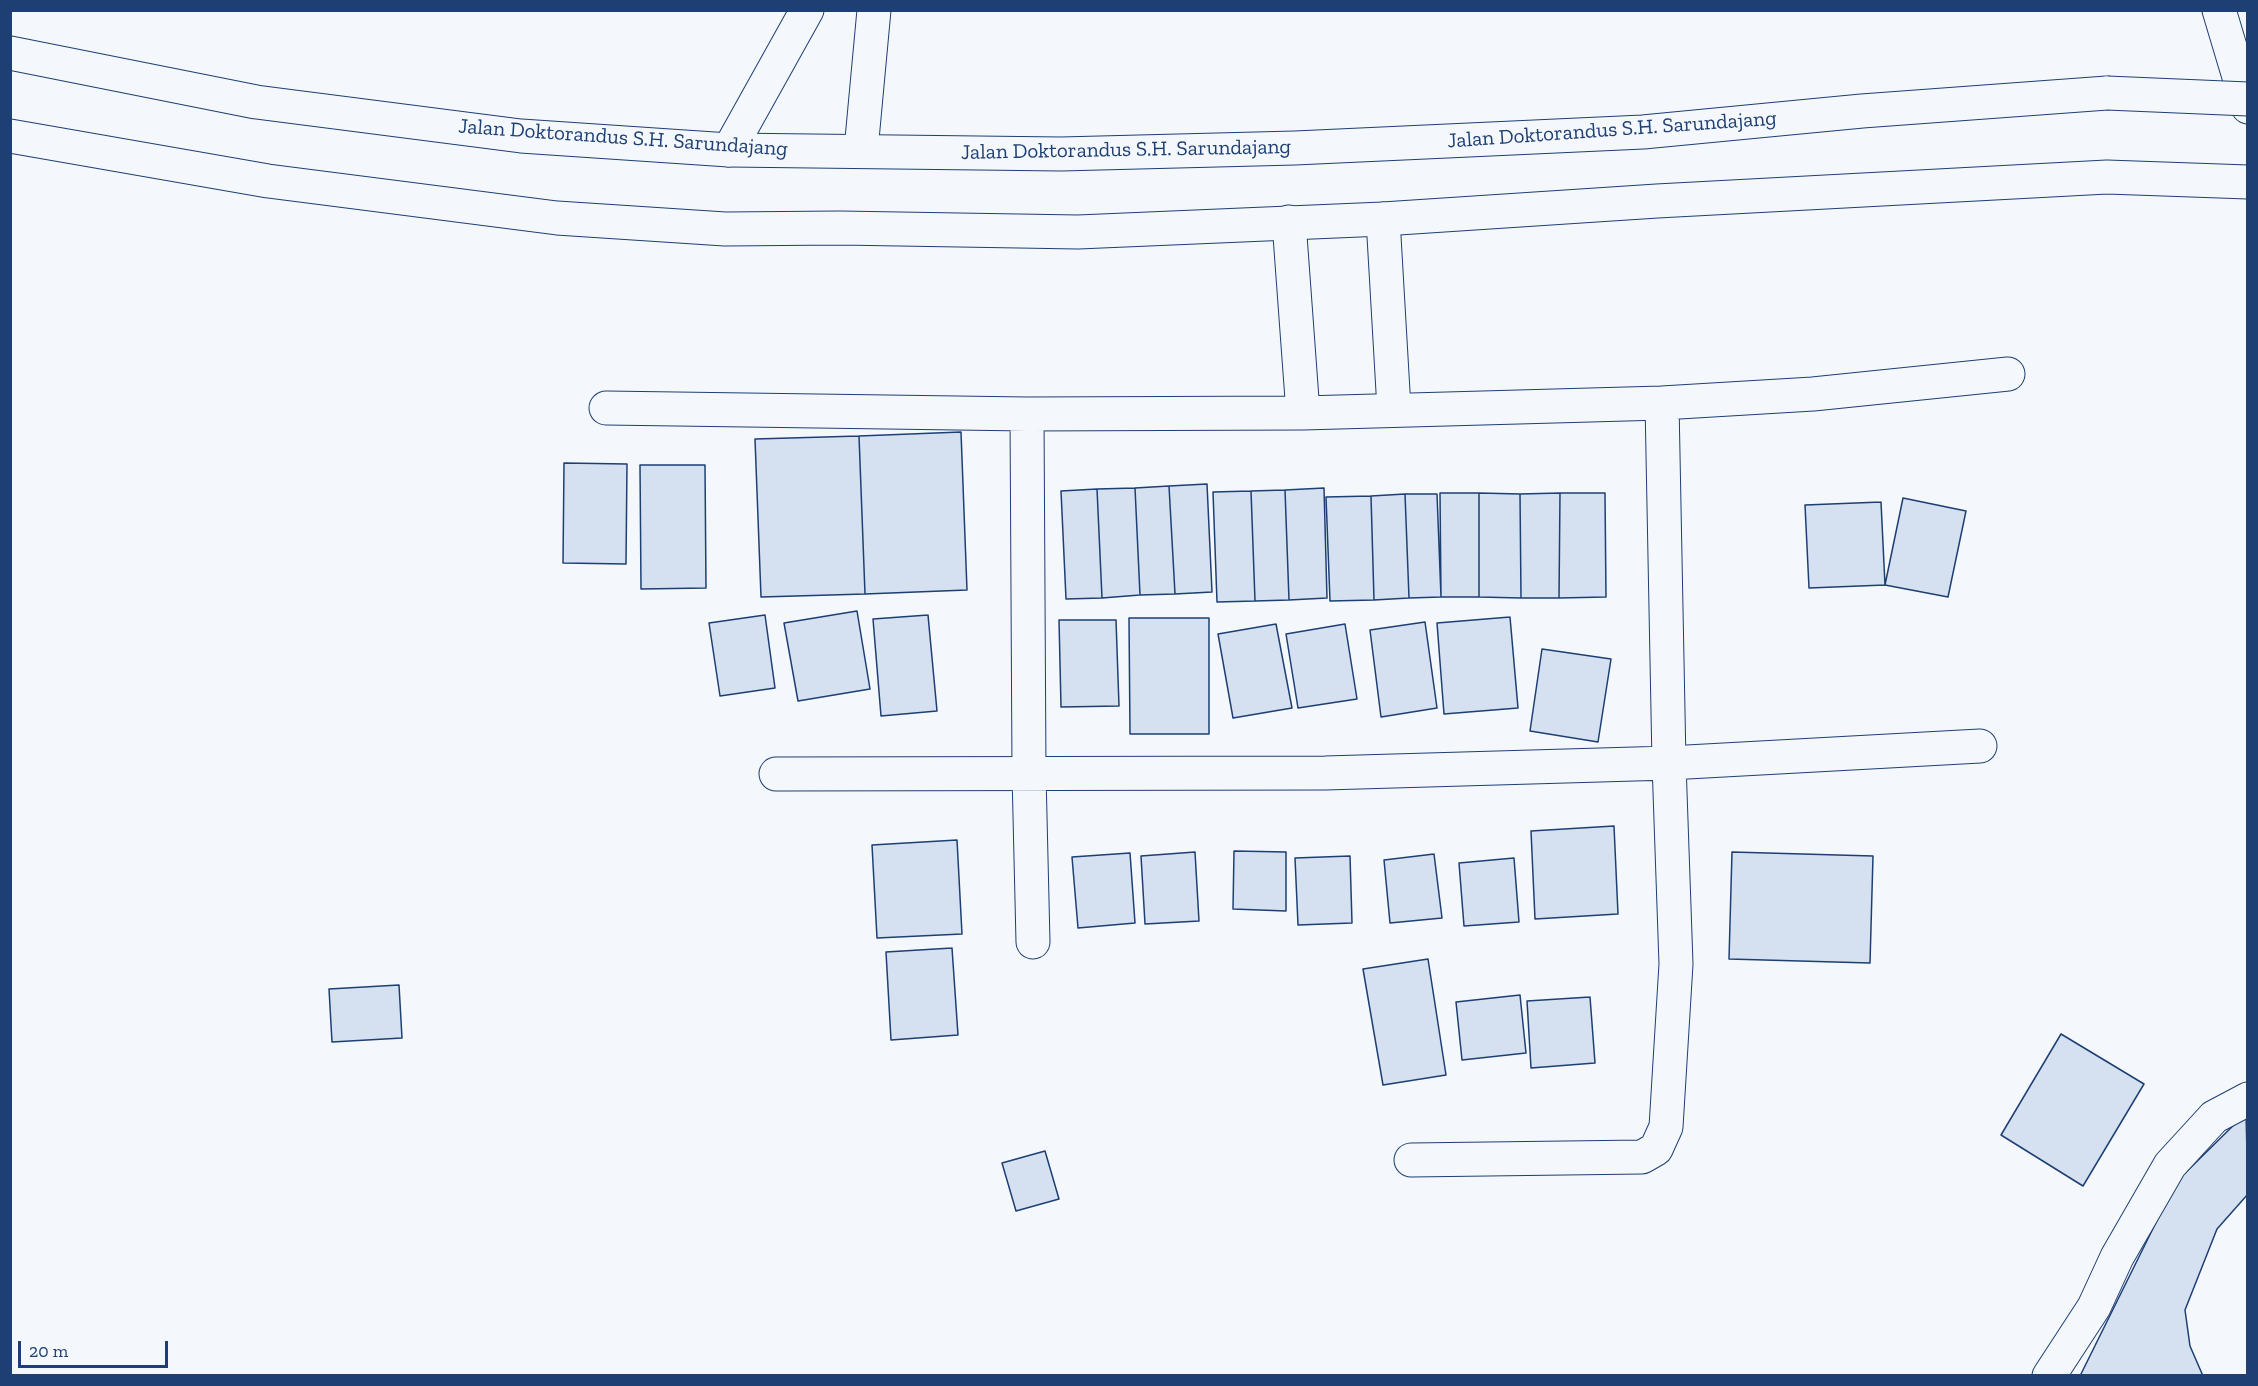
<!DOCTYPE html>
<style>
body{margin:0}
#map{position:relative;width:2258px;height:1386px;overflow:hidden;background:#f4f7fb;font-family:"Zilla Slab",serif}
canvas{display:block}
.frame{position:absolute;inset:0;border:12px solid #1d3f73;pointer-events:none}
.scale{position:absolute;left:18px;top:1341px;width:150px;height:27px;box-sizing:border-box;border:3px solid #1d3f73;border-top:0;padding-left:8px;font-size:18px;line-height:21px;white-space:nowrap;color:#1d3f73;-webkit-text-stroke:4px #f4f7fb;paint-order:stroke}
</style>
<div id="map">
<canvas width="2258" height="1386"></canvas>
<div class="frame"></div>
<div class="scale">20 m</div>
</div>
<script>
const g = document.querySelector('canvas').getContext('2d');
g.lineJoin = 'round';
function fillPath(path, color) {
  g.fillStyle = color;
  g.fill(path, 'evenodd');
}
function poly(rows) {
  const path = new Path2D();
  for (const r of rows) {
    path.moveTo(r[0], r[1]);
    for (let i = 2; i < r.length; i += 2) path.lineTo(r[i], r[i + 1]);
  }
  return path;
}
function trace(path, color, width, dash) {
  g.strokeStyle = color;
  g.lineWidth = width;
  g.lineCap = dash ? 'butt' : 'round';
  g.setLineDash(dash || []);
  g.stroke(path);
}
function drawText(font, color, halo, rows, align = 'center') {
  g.font = font + ' "Zilla Slab",serif';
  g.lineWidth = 4.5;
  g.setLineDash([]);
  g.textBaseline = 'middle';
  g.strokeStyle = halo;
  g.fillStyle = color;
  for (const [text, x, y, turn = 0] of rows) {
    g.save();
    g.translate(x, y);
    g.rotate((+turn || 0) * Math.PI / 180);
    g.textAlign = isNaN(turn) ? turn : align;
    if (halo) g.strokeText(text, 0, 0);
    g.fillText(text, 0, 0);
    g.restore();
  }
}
const building = poly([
 [961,432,967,590,865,594,859,436,961,432],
 [859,436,865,594,761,597,755,439,859,436],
 [564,463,627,464,626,564,563,563,564,463],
 [640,465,705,465,706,588,641,589,640,465],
 [1207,484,1212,592,1175,594,1169,486,1207,484],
 [1169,486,1175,594,1140,595,1135,488,1169,486],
 [1135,488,1140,595,1102,598,1097,489,1135,488],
 [1324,488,1327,598,1289,600,1285,490,1324,488],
 [1097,489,1102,598,1066,599,1061,491,1097,489],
 [1285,490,1289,600,1255,601,1251,491,1285,490],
 [1251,491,1255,601,1217,602,1213,492,1251,491],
 [1440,493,1479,493,1479,597,1441,597,1440,493],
 [1479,493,1520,494,1521,598,1479,597,1479,493],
 [1560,493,1605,493,1606,597,1559,598,1560,493],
 [1560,493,1559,598,1521,598,1520,494,1560,493],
 [1405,494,1437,494,1441,597,1409,598,1405,494],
 [1405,494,1409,598,1374,600,1371,496,1405,494],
 [1371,496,1374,600,1330,601,1326,497,1371,496],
 [1903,498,1966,511,1948,597,1885,585,1903,498],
 [1881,502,1885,585,1809,588,1805,505,1881,502],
 [857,611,870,689,798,701,784,623,857,611],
 [765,615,775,688,720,696,709,623,765,615],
 [928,615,937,711,881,716,873,619,928,615],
 [1510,617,1518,708,1444,714,1437,623,1510,617],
 [1129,618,1209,618,1209,734,1130,734,1129,618],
 [1059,620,1116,620,1119,706,1061,707,1059,620],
 [1425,622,1437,708,1381,717,1370,630,1425,622],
 [1276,624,1292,708,1233,718,1218,634,1276,624],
 [1345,624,1357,699,1298,708,1286,634,1345,624],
 [1542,649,1611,659,1598,742,1530,731,1542,649],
 [1614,826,1618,914,1535,919,1531,831,1614,826],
 [957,840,962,934,877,938,872,845,957,840],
 [1234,851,1286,852,1286,911,1233,909,1234,851],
 [1195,852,1199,921,1145,924,1141,856,1195,852],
 [1732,852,1873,856,1870,963,1729,959,1732,852],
 [1130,853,1135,923,1078,928,1072,857,1130,853],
 [1434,854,1442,918,1390,923,1384,860,1434,854],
 [1350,856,1352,923,1298,925,1295,858,1350,856],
 [1514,858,1519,922,1464,926,1459,863,1514,858],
 [952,948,958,1035,891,1040,886,952,952,948],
 [1428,959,1446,1075,1383,1085,1363,969,1428,959],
 [399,985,402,1038,332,1042,329,989,399,985],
 [1520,995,1526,1053,1462,1060,1456,1002,1520,995],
 [1590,997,1595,1063,1531,1068,1527,1001,1590,997],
 [2061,1034,2144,1084,2083,1186,2001,1135,2061,1034],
 [2246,1113,2248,1194,2217,1229,2185,1310,2190,1346,2203,1376,2080,1376,2176,1182,2246,1113],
 [1045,1151,1059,1199,1016,1211,1002,1163,1045,1151]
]);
fillPath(building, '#d5e0f0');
trace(building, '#1d3f73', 1.5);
const street = poly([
 [2219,10,2248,107],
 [729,150,807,10],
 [861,150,874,10],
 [1383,219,1394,409],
 [1289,222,1303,413],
 [1662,403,1813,394,2008,374],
 [606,408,1027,414,1303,413,1662,403,1669,763,1676,964,1666,1127,1656,1149,1642,1157,1411,1160],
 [1027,414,1029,774,1033,942],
 [776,774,1325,773,1669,763,1980,746],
 [2049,1376,2094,1307,2117,1257,2170,1165,2214,1117,2248,1099]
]);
const highway = poly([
 [10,53,256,102,521,136,729,150,1061,154,1295,148,1643,132,1862,111,2107,93],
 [10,136,268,181,557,218,725,229,840,228,1078,232,1383,219,1657,201,2107,177,2248,182]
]);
trace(street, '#1d3f73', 35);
trace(highway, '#1d3f73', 35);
trace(street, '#f4f7fb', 33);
trace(highway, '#f4f7fb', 33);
const highwayBridge = poly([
 [2107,93,2248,99]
]);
trace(highwayBridge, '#1d3f73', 35, []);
trace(highwayBridge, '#f4f7fb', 33);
drawText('21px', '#1d3f73', '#f4f7fb', [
 ["Jalan Doktorandus S.H. Sarundajang",1612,130,-4],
 ["Jalan Doktorandus S.H. Sarundajang",623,138,4],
 ["Jalan Doktorandus S.H. Sarundajang",1126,150,-1]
]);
</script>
